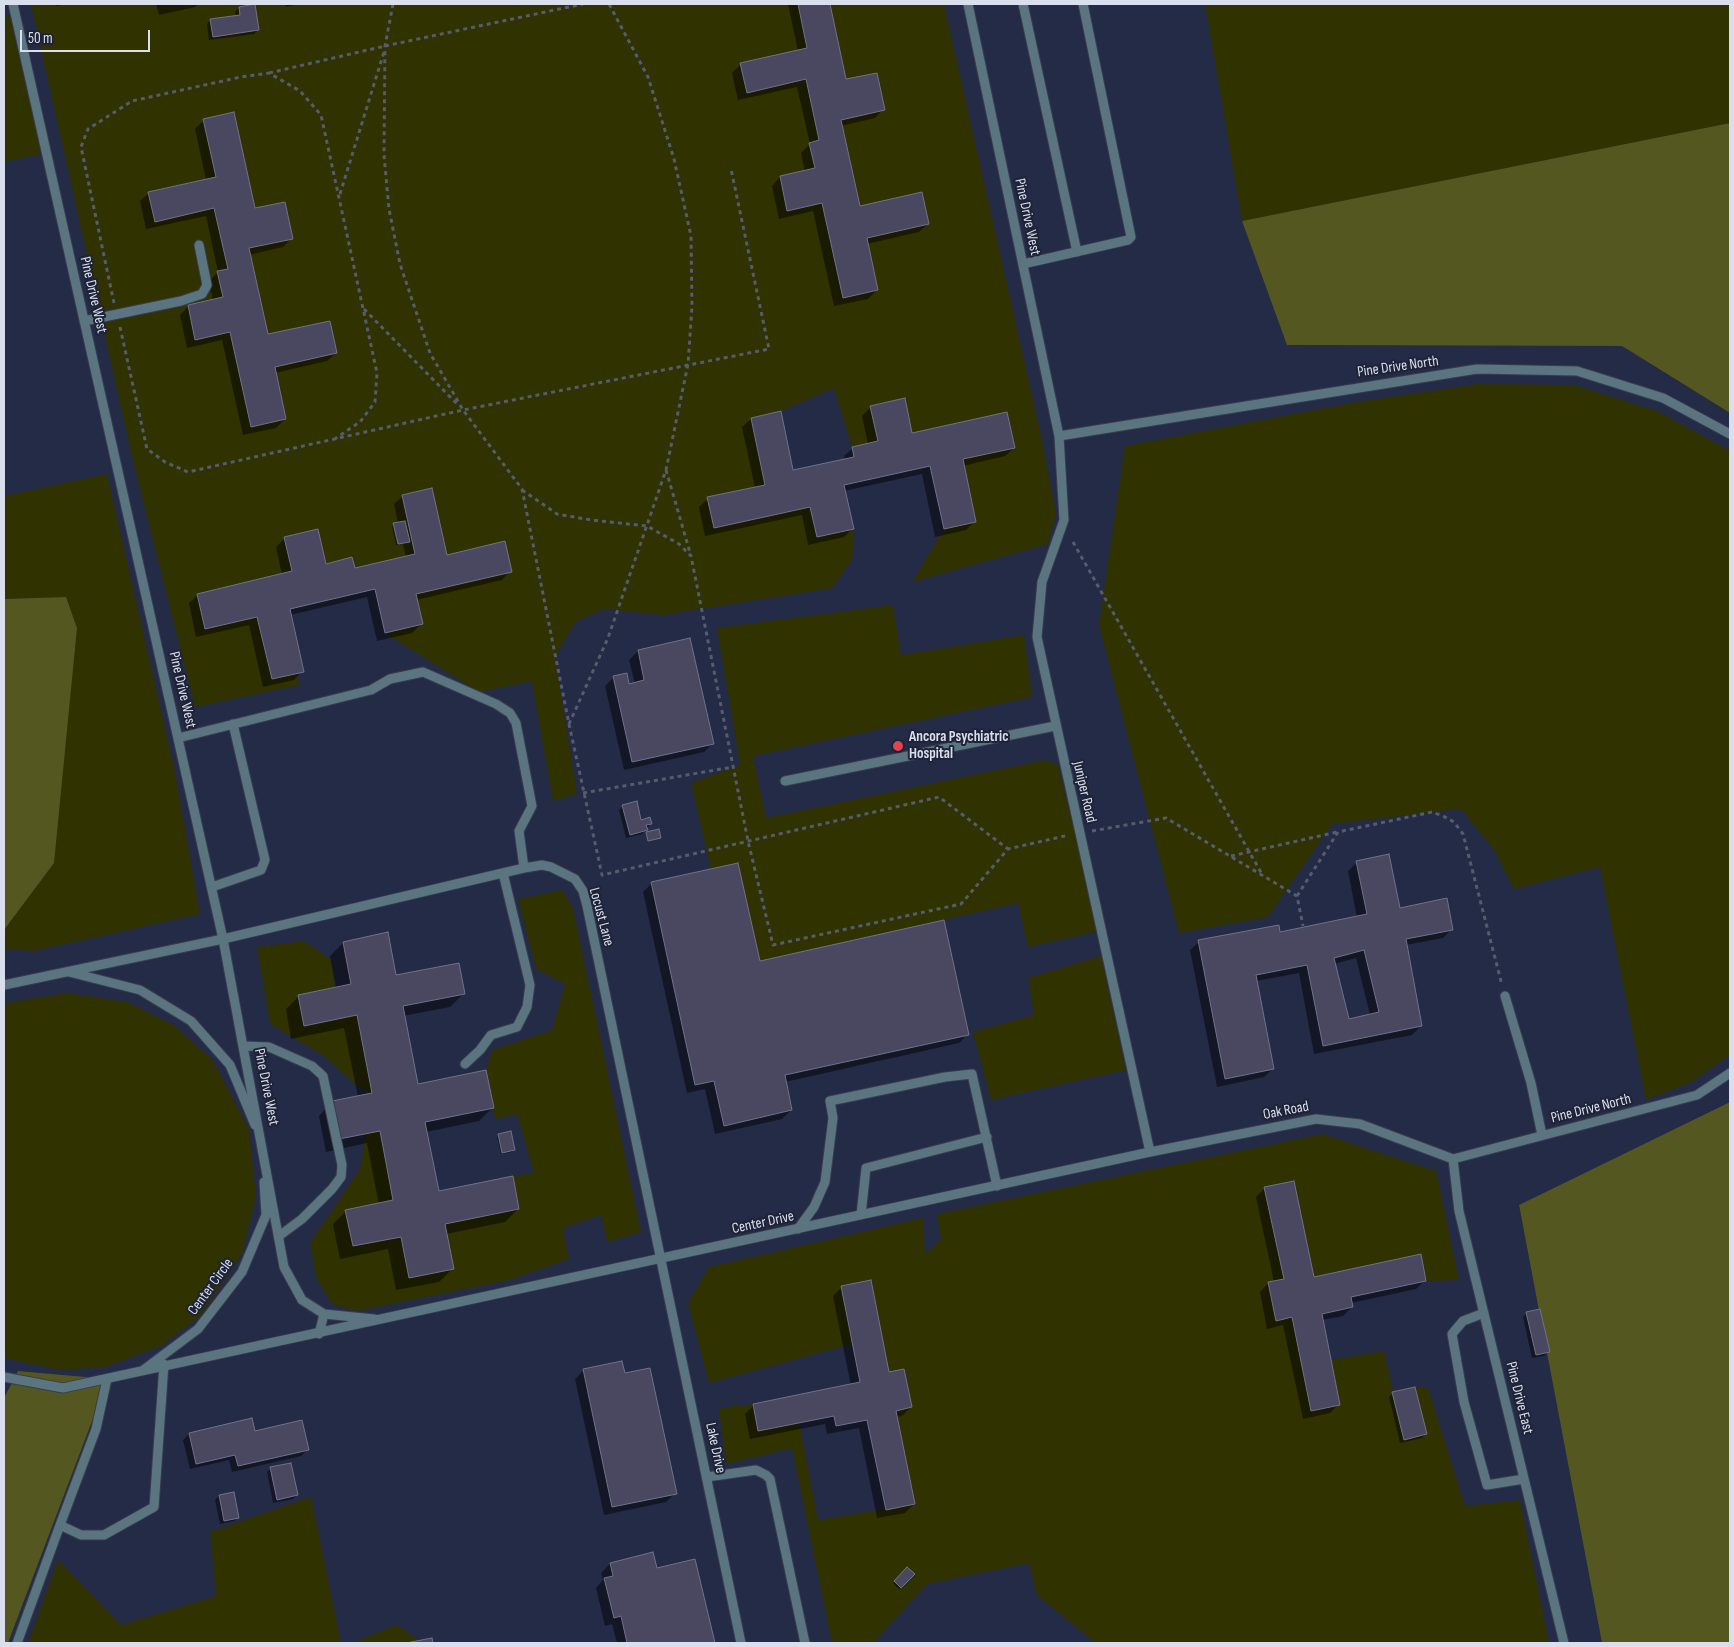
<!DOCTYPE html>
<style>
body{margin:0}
#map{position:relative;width:1734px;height:1647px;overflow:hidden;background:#1e2338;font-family:"Sofia Sans Condensed",sans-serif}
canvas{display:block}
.frame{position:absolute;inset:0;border:5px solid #dadfed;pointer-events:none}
.scale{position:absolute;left:20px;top:30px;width:130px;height:22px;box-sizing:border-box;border:2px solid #dadfed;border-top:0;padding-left:6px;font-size:15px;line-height:18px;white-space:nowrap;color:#dadfed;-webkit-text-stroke:4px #1e2338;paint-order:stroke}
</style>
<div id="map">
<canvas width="1734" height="1647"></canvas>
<div class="frame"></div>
<div class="scale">50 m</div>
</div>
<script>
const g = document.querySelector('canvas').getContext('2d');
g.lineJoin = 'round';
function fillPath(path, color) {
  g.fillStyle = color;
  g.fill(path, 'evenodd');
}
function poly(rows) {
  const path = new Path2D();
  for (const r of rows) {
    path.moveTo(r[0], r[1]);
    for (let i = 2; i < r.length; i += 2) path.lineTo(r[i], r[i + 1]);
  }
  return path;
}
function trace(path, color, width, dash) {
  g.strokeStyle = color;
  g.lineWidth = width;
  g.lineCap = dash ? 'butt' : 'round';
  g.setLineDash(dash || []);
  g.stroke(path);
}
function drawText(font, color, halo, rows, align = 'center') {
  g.font = font + ' "Sofia Sans Condensed",sans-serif';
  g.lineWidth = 4;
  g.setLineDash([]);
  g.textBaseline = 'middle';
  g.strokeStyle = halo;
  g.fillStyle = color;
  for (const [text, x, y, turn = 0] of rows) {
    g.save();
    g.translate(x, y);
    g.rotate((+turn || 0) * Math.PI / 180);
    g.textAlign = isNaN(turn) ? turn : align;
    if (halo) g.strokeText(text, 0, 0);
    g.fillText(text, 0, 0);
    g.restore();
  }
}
fillPath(poly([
 [4,4,1730,4,1730,123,1243,221,1288,345,1622,346,1730,413,1730,1102,1519,1205,1602,1643,8,1643,108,1379,4,1398,4,930,54,863,66,597,4,599]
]), '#242b46');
fillPath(poly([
 [31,4,167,4,168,7,183,4,798,4,807,48,740,63,747,92,806,79,819,140,809,143,815,168,780,177,787,210,822,203,843,298,878,290,867,238,929,224,922,192,860,206,841,120,885,110,876,73,846,79,830,4,944,4,1042,440,1056,514,1048,544,912,582,944,529,976,522,963,459,1015,448,1008,413,912,433,905,399,870,406,878,441,852,447,834,388,781,411,751,418,765,485,707,498,714,528,810,507,817,537,854,529,852,560,832,588,663,615,604,609,575,622,555,657,577,794,553,801,532,681,479,692,385,633,422,624,416,594,505,541,447,555,431,488,402,495,415,554,355,568,352,558,326,564,318,529,284,537,292,571,197,594,205,629,257,617,271,679,296,673,300,685,195,707,131,452],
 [233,112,255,208,285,202,293,239,249,248,268,334,330,321,337,353,275,367,286,419,251,427,217,272,228,269,214,208,155,221,149,192,216,177,203,119],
 [1205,4,1730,4,1730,123,1242,221],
 [4,13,11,18,41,154,4,162],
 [1478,384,1574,385,1657,411,1730,451,1730,1055,1691,1082,1646,1100,1600,867,1514,889,1494,850,1461,809,1332,824,1268,917,1179,933,1099,625,1125,446,1357,402],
 [107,474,175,772,200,914,33,951,4,949,4,930,54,863,66,597,4,599,4,496],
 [893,605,901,655,1024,635,1032,697,753,756,766,818,1045,760,1058,765,1099,931,1028,947,1018,903,760,961,738,863,711,869,691,783,740,765,717,628],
 [562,890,573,908,641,1232,607,1242,601,1215,563,1228,569,1259,509,1280,357,1311,332,1304,316,1277,310,1243,360,1169,366,1133,380,1131,393,1200,346,1210,353,1246,401,1237,409,1278,454,1269,445,1224,519,1209,513,1176,534,1173,517,1114,495,1119,486,1070,492,1050,552,1030,565,984,536,969,518,899],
 [304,941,331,960,335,987,304,1026,357,1015,372,1093,356,1085,323,1055,270,1024,257,947],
 [1101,956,1126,1070,991,1100,973,1032,1034,1015,1028,978],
 [67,993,127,1002,173,1025,212,1059,249,1129,256,1197,242,1254,200,1316,161,1346,105,1367,60,1370,4,1358,4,1005,11,1002],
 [1322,1134,1436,1171,1459,1280,1426,1281,1420,1254,1314,1277,1294,1181,1265,1187,1284,1279,1268,1282,1276,1320,1292,1317,1311,1411,1340,1404,1331,1360,1384,1351,1404,1440,1427,1434,1415,1387,1428,1388,1465,1506,1520,1500,1549,1643,1096,1643,1037,1595,1029,1563,927,1584,873,1643,832,1643,792,1448,726,1464,719,1408,753,1404,799,1422,818,1520,915,1504,896,1411,912,1407,905,1369,889,1372,841,1287,852,1344,709,1383,688,1303,709,1267,923,1218,925,1254,941,1239,937,1214],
 [311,1497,341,1643,28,1643,58,1560,121,1625,216,1596,210,1532],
 [397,1625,422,1643,352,1643]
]), '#303200');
fillPath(poly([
 [1730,123,1730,413,1622,346,1287,345,1242,221],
 [66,597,77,628,54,863,4,930,4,599],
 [1730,1102,1730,1643,1602,1643,1519,1205],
 [18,1371,108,1379,8,1643,4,1643,4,1398]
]), '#545720');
fillPath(poly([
 [55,4,67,4,56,6],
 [156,4,198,4,195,7,159,15],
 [285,4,300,4,286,7],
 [788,4,828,4,845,81,883,109,875,118,841,126,859,207,928,224,919,232,867,244,877,290,868,299,834,306,813,211,779,219,772,186,780,177,805,172,801,153,810,144,797,87,738,100,732,73,741,64,798,51],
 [239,8,258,30,254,34,209,40,207,24,211,20,236,16,235,12],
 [204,120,254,210,292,238,283,247,249,255,267,336,336,353,327,361,275,373,285,419,276,428,243,435,222,340,187,348,180,315,189,306,213,301,209,281,218,272,206,216,146,229,140,201,149,193,206,180,195,129],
 [871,407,911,435,1014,448,1005,456,963,466,975,521,966,530,935,537,922,474,844,491,852,529,844,537,808,545,802,515,705,536,699,507,708,499,755,488,742,427,751,419,780,412,792,472,845,460,844,456,853,448,868,444,862,416],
 [403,496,446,556,510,571,502,580,416,600,421,624,412,633,377,641,367,597,290,615,302,671,294,680,263,687,249,625,196,637,189,603,198,595,282,575,276,547,285,538,325,565,354,569,406,557,403,544,396,545,392,526,398,523,394,504],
 [689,640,713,743,704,752,624,770,605,686,614,677,628,685,635,684,629,660,638,651],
 [623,806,640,821,651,824,642,834,626,838,619,810],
 [1357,862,1399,909,1452,929,1443,938,1406,945,1421,1026,1412,1035,1314,1054,1299,973,1256,981,1273,1069,1264,1077,1217,1087,1190,950,1199,942,1279,933,1357,918,1348,871],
 [1356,958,1370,1015,1348,1021,1334,964],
 [652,883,759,963,968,1034,959,1043,785,1082,791,1110,782,1119,715,1134,705,1089,687,1093,643,892],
 [343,943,395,976,464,993,450,1007,403,1016,417,1085,492,1108,479,1121,426,1132,438,1193,518,1209,505,1222,446,1234,453,1268,439,1282,396,1290,388,1249,340,1259,333,1224,346,1211,379,1205,367,1143,326,1152,319,1116,332,1102,358,1097,344,1028,291,1039,286,1009,299,996,336,988,330,956],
 [499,1135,514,1150,512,1152,501,1154,497,1137],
 [1265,1188,1313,1278,1425,1280,1416,1289,1351,1303,1352,1307,1343,1316,1322,1320,1339,1404,1330,1413,1303,1419,1283,1325,1267,1329,1260,1292,1268,1283,1274,1282,1256,1197],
 [842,1287,888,1374,911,1407,902,1416,896,1417,914,1504,905,1513,877,1518,859,1428,827,1434,825,1424,750,1439,745,1414,754,1405,851,1386,833,1296],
 [1527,1313,1548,1352,1544,1356,1532,1358,1523,1317],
 [584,1370,624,1375,675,1493,666,1502,604,1515,575,1379],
 [1393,1393,1426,1434,1422,1438,1400,1443,1389,1397],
 [254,1432,308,1449,301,1456,232,1472,229,1460,190,1469,183,1440,189,1434],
 [271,1468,297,1495,293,1499,273,1503,267,1472],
 [219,1496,238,1517,234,1521,220,1524,215,1500],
 [652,1554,656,1569,694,1560,714,1643,617,1643,612,1624,605,1626,596,1588,603,1580,601,1573,610,1564],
 [907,1568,913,1574,899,1589,893,1583]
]), '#0007');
const building = poly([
 [255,4,259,30,213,37,210,19,240,15,239,7,255,4],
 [798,4,830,4,846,79,877,73,885,110,841,120,860,206,922,192,929,224,867,238,878,290,843,298,822,203,787,211,780,176,815,168,809,143,819,140,806,79,747,93,740,63,807,48,798,4],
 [234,112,255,208,285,202,293,239,249,248,268,334,330,321,337,353,275,367,286,419,251,427,230,332,195,340,188,305,223,297,217,271,228,269,214,208,155,222,148,192,216,177,203,119,234,112],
 [905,398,912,433,1007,412,1015,448,963,459,976,522,944,529,930,466,844,485,854,529,817,537,810,507,714,528,707,497,765,485,751,418,781,411,793,470,854,457,852,447,878,441,870,406,905,398],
 [432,488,447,555,505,541,512,572,416,594,423,624,385,633,375,589,290,609,304,672,272,679,257,617,205,629,197,594,292,571,284,537,318,529,326,564,352,557,355,568,415,554,402,495,432,488],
 [405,521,410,542,398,544,393,523,405,521],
 [690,638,714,744,632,762,613,676,627,673,629,684,644,680,638,650,690,638],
 [637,801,641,820,650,817,652,824,646,825,648,830,630,835,622,805,637,801],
 [659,829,661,838,648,841,646,832,659,829],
 [1389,854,1400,908,1447,898,1453,930,1406,939,1422,1026,1323,1046,1307,965,1256,975,1274,1069,1225,1079,1198,940,1279,925,1280,932,1367,914,1356,861,1389,854],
 [1364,950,1379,1012,1349,1019,1334,958,1364,950],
 [738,863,760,961,944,920,969,1035,785,1075,792,1110,724,1126,714,1081,695,1085,651,882,738,863],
 [388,932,396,975,459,963,465,994,403,1006,418,1084,486,1070,494,1108,425,1122,439,1191,513,1176,519,1209,445,1224,454,1269,409,1278,401,1237,353,1246,345,1210,393,1200,380,1131,339,1139,332,1101,372,1093,357,1015,304,1026,298,995,351,984,343,942,388,932],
 [511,1131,515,1150,502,1153,498,1134,511,1131],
 [1294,1181,1314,1277,1421,1254,1426,1281,1351,1297,1353,1307,1322,1314,1340,1405,1311,1411,1292,1317,1276,1321,1268,1282,1284,1279,1264,1187,1294,1181],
 [871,1280,889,1372,904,1369,912,1407,896,1411,915,1504,886,1510,867,1420,836,1426,834,1416,758,1431,753,1404,860,1382,841,1286,871,1280],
 [1540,1309,1550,1352,1536,1355,1526,1312,1540,1309],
 [622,1361,625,1373,650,1368,677,1494,612,1507,583,1369,622,1361],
 [1415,1387,1427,1434,1404,1440,1392,1392,1415,1387],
 [252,1418,255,1431,302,1420,309,1450,238,1466,235,1455,196,1464,189,1433,252,1418],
 [291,1463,298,1495,277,1500,270,1467,291,1463],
 [234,1492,239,1518,224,1521,219,1495,234,1492],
 [653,1552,657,1568,695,1559,715,1643,627,1643,621,1616,614,1618,604,1578,613,1576,610,1563,653,1552],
 [907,1567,915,1574,901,1588,894,1581,907,1567],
 [432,1638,433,1643,406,1643,432,1638]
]);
fillPath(building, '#494860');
trace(building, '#71718a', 1);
const service = poly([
 [13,4,223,939,284,1267,302,1300,324,1314,374,1319],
 [968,4,1059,436,1064,520,1042,582,1037,637,1150,1152],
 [1023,4,1077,252],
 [1023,264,1128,240,1131,237,1083,4],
 [84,321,181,301,202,294,207,285,199,245],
 [1059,436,1477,369,1577,371,1663,398,1730,434],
 [178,738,371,690,390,679,423,672,496,704,510,713,516,723,532,806,519,831,524,868],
 [785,781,1055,726],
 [212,887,261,870,265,860,233,724],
 [69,972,140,990,191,1021,230,1065,255,1125],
 [4,985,223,939,524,868,542,865,551,867,575,879,583,891,587,906,741,1643],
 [1505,996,1531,1083,1542,1135],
 [244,1046,269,1047,312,1066,323,1076,342,1165,341,1177,332,1189,302,1219,279,1236],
 [465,1064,480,1050,491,1035,517,1027,527,1007,530,985,503,873],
 [1453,1159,1459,1211,1564,1643],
 [1453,1159,1697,1095,1730,1073],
 [861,1215,866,1168,987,1137],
 [798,1229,814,1207,825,1182,833,1118,830,1101,945,1077,972,1074,997,1186],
 [1484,1313,1463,1321,1452,1334,1464,1402,1487,1485,1524,1479],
 [319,1334,324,1314],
 [142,1371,198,1329,242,1272,266,1215,264,1182],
 [4,1377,63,1388,1150,1152,1316,1119,1360,1124,1453,1159],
 [107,1379,96,1429,60,1525,81,1535,104,1535,154,1507,164,1364],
 [707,1477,756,1470,766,1475,770,1479,805,1643],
 [17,1643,60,1525]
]);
trace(service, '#383d51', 11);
trace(poly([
 [393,4,385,46,384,155,389,209,400,264,430,353,463,410,522,489,569,724,608,638,666,470,688,364,692,307,691,236,674,159,648,77,609,4],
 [385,46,583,4],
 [269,73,385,46],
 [340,194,384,52],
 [114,303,81,147,88,129,132,101,241,77,269,73,300,91,321,115,377,373,375,402,360,422,333,440],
 [364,309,459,406],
 [120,327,147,449,165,462,188,472,463,410,769,349,731,169],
 [666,470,691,556],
 [522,490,557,514,591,520,647,526,679,544,691,556,748,841,773,945,961,904,1008,849,1069,835],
 [1073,542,1263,876],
 [569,724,602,875,939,797,1008,849],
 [583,793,733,767],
 [1092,831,1166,818,1297,896,1303,926],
 [1231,856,1337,832],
 [1297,896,1338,832,1432,812,1443,816,1454,822,1463,834,1502,985]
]), '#565b6e', 3, [4, 4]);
trace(service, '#5b7580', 9);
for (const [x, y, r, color] of [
 [898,746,6,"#e0444e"]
]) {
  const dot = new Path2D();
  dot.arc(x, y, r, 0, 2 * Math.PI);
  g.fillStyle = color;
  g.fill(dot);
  trace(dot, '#1e2338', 2);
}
drawText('15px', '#dadfed', '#1e2338', [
 ["Pine Drive West",1027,217,78],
 ["Pine Drive West",93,295,77],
 ["Pine Drive North",1398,367,-8],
 ["Pine Drive West",182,690,77],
 ["Juniper Road",1084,792,77],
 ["Locust Lane",601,917,75],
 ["Pine Drive West",266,1087,79],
 ["Pine Drive North",1591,1109,-14],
 ["Oak Road",1286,1111,-11],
 ["Center Drive",763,1223,-12],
 ["Center Circle",211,1287,-54],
 ["Pine Drive East",1519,1398,76],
 ["Lake Drive",715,1448,78]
]);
drawText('bold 15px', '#dadfed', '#1e2338', [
 ["Ancora Psychiatric",909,737],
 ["Hospital",909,754]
], 'left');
</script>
